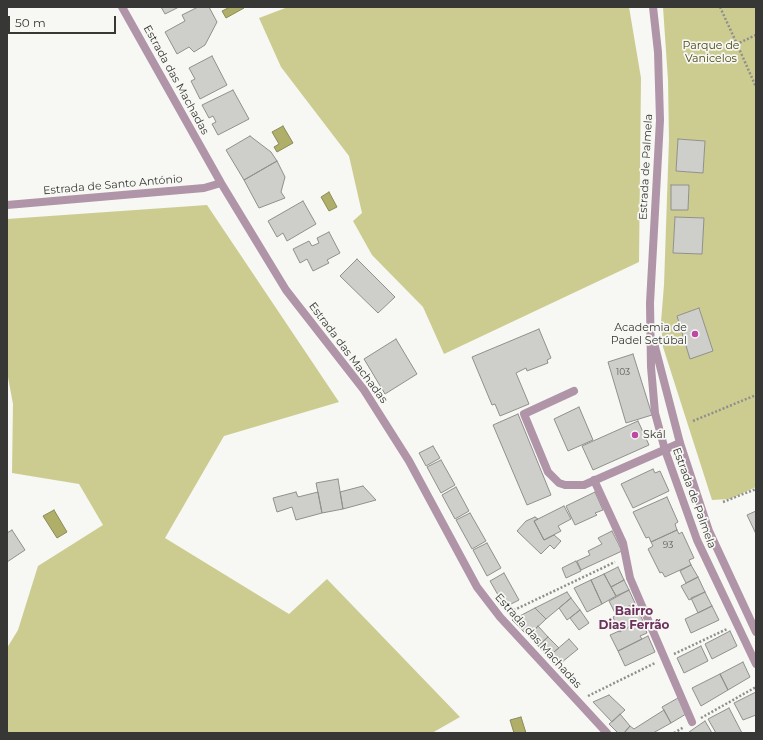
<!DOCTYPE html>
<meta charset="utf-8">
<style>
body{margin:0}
#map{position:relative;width:763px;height:740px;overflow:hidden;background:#f7f7f3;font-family:Montserrat,sans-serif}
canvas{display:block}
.frame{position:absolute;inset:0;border:8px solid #373736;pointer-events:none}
.scale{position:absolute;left:8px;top:16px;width:108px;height:18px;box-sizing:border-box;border:2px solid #373736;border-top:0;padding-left:5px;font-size:12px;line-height:14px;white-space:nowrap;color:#373736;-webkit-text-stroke:3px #f7f7f3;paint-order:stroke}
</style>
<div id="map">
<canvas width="763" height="740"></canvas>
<div class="frame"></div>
<div class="scale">50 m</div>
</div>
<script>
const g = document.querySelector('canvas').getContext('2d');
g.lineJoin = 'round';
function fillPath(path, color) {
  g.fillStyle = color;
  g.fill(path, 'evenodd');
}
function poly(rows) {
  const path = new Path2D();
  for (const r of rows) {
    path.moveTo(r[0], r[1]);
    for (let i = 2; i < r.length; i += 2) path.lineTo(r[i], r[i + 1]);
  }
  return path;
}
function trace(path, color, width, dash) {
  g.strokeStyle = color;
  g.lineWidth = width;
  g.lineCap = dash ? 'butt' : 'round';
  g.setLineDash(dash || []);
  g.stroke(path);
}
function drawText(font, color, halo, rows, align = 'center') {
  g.font = font + ' Montserrat,sans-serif';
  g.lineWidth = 3.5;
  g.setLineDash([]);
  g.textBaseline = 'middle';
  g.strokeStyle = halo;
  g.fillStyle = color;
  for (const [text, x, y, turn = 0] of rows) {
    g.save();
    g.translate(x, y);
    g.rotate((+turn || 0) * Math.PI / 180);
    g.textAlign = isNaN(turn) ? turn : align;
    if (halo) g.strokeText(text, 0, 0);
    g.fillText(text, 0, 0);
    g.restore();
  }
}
fillPath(poly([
 [288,7,629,7,641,78,639,262,444,354,423,307,372,255,353,221,362,213,349,156,281,67,259,18],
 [663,7,756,7,756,487,730,499,712,500,663,347,661,322,664,285,669,139,668,80],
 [678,139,705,141,703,173,676,171],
 [689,186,688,209,671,209],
 [675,217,703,218,702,254,673,253],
 [699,308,713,351,690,358,677,316],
 [207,205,339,402,224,436,165,538,289,614,327,579,460,717,432,733,7,733,7,648,18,630,38,566,103,525,79,484,12,473,13,404,7,372,7,219]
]), '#cccc91');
const water = poly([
 [230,7,243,7,244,8,226,18,222,11,230,7],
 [283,126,293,143,277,152,274,147,279,144,272,132,283,126],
 [329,192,337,207,329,211,321,197,329,192],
 [54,510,67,532,57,538,43,516,54,510],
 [521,717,526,733,514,733,510,720,521,717]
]);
fillPath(water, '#afaf69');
trace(water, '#8b8b5a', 1);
const building = poly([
 [161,7,179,7,165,14,161,7],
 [198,7,209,7,217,22,205,45,194,52,189,47,177,54,165,32,185,21,182,15,198,7],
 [212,56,227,85,200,99,191,81,195,79,189,68,212,56],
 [233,90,249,119,218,135,212,124,216,122,213,116,209,118,202,105,233,90],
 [250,136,271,152,277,161,244,180,226,150,250,136],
 [678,139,705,141,703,173,676,171,678,139],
 [277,161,285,177,281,192,285,198,259,208,244,180,277,161],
 [671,185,689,185,688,210,671,210,671,185],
 [303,201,316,224,287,241,283,233,277,237,268,221,303,201],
 [675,217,704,218,702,254,673,253,675,217],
 [329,232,340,253,327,260,329,263,313,271,307,259,300,263,293,249,309,241,312,246,319,243,317,238,329,232],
 [357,259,395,297,378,313,340,276,357,259],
 [699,308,713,351,690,359,677,316,699,308],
 [539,329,551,358,547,360,548,363,527,371,526,368,516,373,529,404,500,416,495,404,492,405,472,357,539,329],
 [396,339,417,374,385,394,364,359,396,339],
 [633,354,652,415,626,423,608,362,633,354],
 [579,407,593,440,568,451,554,419,579,407],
 [518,414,551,495,527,505,493,425,518,414],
 [638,421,649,445,593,470,582,446,638,421],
 [433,446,440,458,426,466,419,453,433,446],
 [441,460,455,485,441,493,427,467,441,460],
 [653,469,655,473,660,471,669,491,633,508,621,484,653,469],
 [338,479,343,509,322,513,316,483,338,479],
 [363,486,376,500,343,509,340,492,363,486],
 [456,487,469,511,455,519,442,495,456,487],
 [296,492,298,497,318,492,322,513,296,520,292,507,277,512,273,498,296,492],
 [595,492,603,510,595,513,597,515,575,525,566,506,595,492],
 [667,497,678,522,675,524,677,530,651,542,649,537,646,538,633,512,667,497],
 [564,506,571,519,558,526,561,531,544,540,534,521,564,506],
 [756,511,756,534,747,515,756,511],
 [470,513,486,541,472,549,456,520,470,513],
 [535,517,538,519,534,521,544,540,554,535,561,541,554,549,550,545,541,554,517,531,526,521,535,517],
 [12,530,25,550,7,562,7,533,12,530],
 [677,530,679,534,682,532,694,558,689,560,691,565,665,577,662,572,660,573,648,549,653,546,651,542,677,530],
 [612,531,622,551,581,570,577,561,590,555,588,551,602,544,598,538,612,531],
 [487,543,501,568,487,576,473,550,487,543],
 [576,561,581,571,566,578,562,568,576,561],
 [691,565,698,577,686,583,680,571,691,565],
 [618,567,624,580,611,587,604,574,618,567],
 [504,573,519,600,505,607,490,581,504,573],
 [604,574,616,596,602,604,591,580,604,574],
 [698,577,705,592,689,600,681,586,698,577],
 [591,580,602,604,587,612,574,588,591,580],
 [624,580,629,590,616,596,611,587,624,580],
 [629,590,635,603,615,613,609,601,629,590],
 [567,592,571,598,546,619,535,608,567,592],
 [705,592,712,606,698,613,691,598,705,592],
 [571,598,580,610,567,620,559,608,571,598],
 [635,604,643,621,619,632,613,617,635,604],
 [712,606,719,620,691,633,685,619,712,606],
 [535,608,546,619,528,636,512,620,535,608],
 [580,610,589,623,579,630,570,618,580,610],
 [642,621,647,633,640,636,642,639,618,651,610,635,642,621],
 [538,626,548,637,538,646,528,636,538,626],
 [730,631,737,646,712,659,705,644,730,631],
 [648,636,655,652,625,666,618,651,648,636],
 [548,637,559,648,548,657,538,646,548,637],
 [569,639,578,649,556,667,548,657,569,639],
 [701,646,708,661,684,673,677,658,701,646],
 [743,662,750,677,728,690,720,674,743,662],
 [720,674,728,690,701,706,692,688,720,674],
 [756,692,756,715,743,720,734,703,756,692],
 [609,695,625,710,612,722,593,702,609,695],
 [678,698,686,714,671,723,662,707,678,698],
 [729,708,742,733,716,733,708,719,729,708],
 [664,710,671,723,653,733,624,733,630,726,634,729,664,710],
 [620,714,630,726,624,733,618,733,609,724,620,714],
 [705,721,712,733,690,733,689,732,705,721]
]);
fillPath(building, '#cececa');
trace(building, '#8f8f8c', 1);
trace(poly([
 [720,7,737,44],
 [756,35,737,44,756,87],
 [693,421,756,395],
 [723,502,756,489],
 [510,612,615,562],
 [674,654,727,629],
 [588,696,655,663],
 [701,718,756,687],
 [674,733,684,727]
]), '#8f8f8c', 2.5, [2, 2]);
trace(poly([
 [122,7,221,183,286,290,364,390,409,461,477,587,500,617,607,733],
 [7,205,204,188,221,183],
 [574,391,524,414,548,472,559,483,565,485,584,485,680,443],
 [594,480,623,543,630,578,692,722]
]), '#b094a7', 8);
trace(poly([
 [653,7,658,52,660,120,650,303,651,367,655,413,665,450,697,540,756,664],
 [654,343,680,443,709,531,756,632]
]), '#b094a7', 8);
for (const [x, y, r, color] of [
 [695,334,4,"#be49a2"],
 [635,435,4,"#be49a2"]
]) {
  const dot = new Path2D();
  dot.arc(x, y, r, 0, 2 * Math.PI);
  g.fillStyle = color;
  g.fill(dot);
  trace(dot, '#f7f7f3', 1.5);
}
drawText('9px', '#5d5d5b', null, [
 ["103",623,372],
 ["93",668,545]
]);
drawText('11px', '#4b4a14', '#f7f7f3', [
 ["Parque de",711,46],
 ["Vanicelos",711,59]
]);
drawText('11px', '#373736', '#f7f7f3', [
 ["Estrada das Machadas",176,80,61],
 ["Estrada de Palmela",646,167,-87],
 ["Estrada de Santo António",113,185,-5],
 ["Estrada das Machadas",348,353,53],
 ["Estrada de Palmela",694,498,70],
 ["Estrada das Machadas",538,641,48]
]);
drawText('11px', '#373736', '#f7f7f3', [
 ["Academia de",687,328],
 ["Padel Setúbal",687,341],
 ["Skál",643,435,"left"]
], 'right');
drawText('bold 12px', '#6c325d', '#f7f7f3', [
 ["Bairro",634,611],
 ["Dias Ferrão",634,625]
]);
</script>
